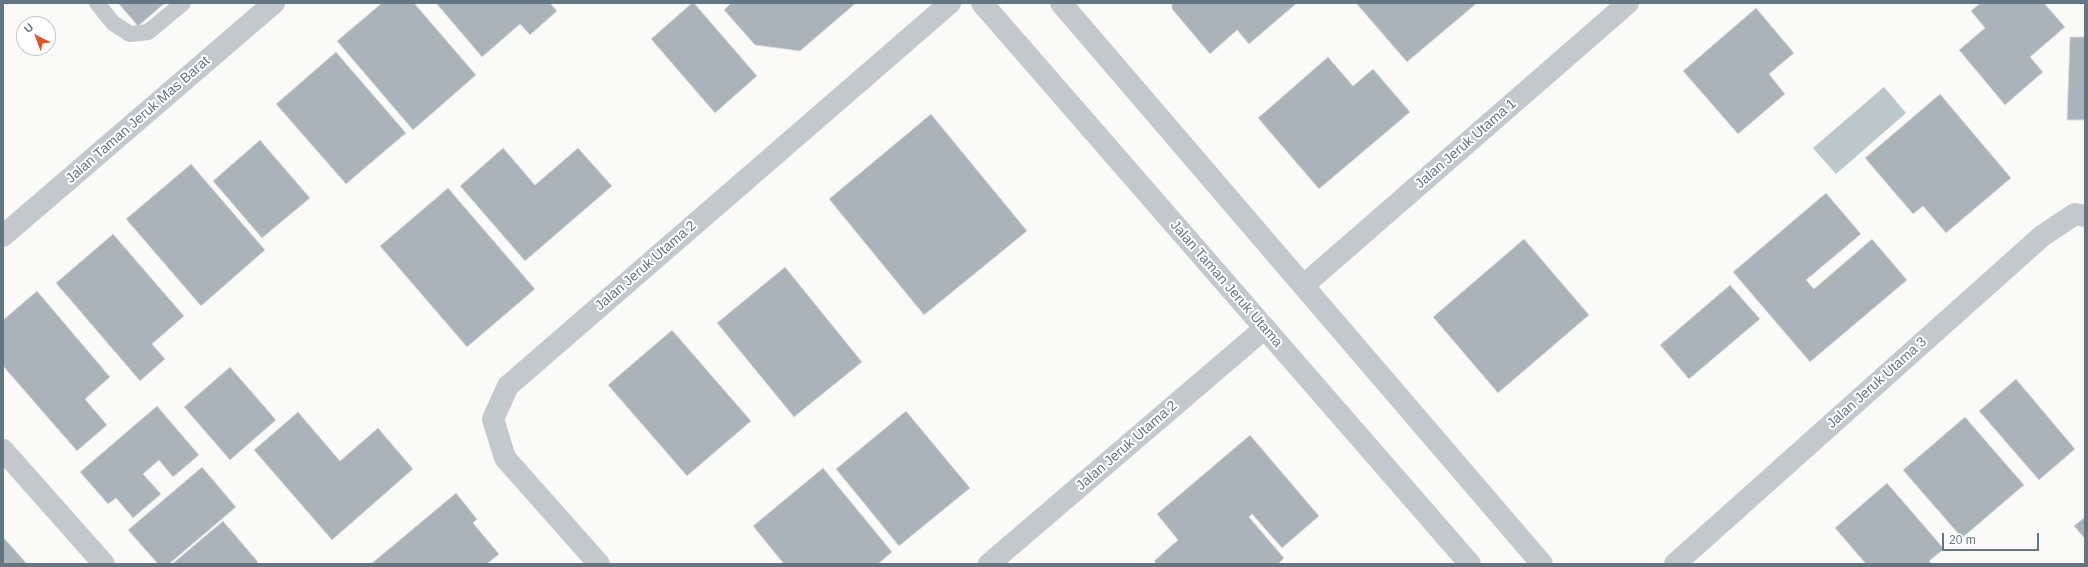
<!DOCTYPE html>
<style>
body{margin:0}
#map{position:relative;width:2088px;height:567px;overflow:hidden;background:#fafaf8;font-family:Arial,sans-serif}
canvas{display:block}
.frame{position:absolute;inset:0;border:4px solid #657683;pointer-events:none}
.north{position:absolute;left:16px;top:16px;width:40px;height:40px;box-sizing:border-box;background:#fff;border:1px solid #c1c8cd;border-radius:50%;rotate:318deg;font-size:11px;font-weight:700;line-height:16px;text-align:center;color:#657683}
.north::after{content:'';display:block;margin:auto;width:14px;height:18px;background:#e4572e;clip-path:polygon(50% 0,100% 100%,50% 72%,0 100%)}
.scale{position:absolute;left:1942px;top:533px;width:97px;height:18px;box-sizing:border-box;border:2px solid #657683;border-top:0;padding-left:5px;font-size:12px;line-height:14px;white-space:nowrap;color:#657683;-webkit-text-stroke:3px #fff;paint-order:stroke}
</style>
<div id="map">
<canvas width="2088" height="567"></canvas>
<div class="frame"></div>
<div class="north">U</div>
<div class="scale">20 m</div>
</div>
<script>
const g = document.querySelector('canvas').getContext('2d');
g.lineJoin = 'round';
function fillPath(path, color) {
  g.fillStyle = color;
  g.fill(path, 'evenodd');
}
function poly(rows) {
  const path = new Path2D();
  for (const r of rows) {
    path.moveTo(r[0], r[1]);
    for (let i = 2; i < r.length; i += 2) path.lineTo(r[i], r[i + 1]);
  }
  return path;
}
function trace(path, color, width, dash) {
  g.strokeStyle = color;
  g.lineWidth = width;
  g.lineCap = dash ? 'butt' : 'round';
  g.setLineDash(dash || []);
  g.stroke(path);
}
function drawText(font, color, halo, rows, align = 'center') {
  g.font = font + ' Arial,sans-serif';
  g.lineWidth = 4;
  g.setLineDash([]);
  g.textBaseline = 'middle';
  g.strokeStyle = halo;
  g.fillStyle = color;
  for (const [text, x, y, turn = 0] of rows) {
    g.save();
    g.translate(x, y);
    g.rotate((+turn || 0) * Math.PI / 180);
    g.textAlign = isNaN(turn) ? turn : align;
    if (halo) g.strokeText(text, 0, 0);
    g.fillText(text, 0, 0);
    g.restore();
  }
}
fillPath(poly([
 [1884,87,1906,113,1836,174,1813,148]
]), '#bbc7cb');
const building = poly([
 [118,3,165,3,138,26,118,3],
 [382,3,414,3,476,75,413,130,337,41,382,3],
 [436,3,550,3,557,11,530,35,520,24,482,57,436,3],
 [692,3,694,3,757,76,715,113,651,39,692,3],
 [731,3,856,3,800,51,755,45,724,10,731,3],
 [1172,3,1297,3,1249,44,1237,30,1210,54,1172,9,1172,3],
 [1356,3,1477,3,1407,62,1356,3],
 [1980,3,2044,3,2065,27,2030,57,2043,72,2005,105,1959,50,1985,28,1971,11,1980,3],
 [1756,8,1794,53,1769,74,1785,94,1738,134,1683,71,1756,8],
 [2070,37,2085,37,2085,120,2067,120,2070,37],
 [336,52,406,133,346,184,276,104,336,52],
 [1328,57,1353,86,1373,69,1410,112,1319,189,1258,118,1328,57],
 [1940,94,2011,178,1946,233,1923,206,1913,214,1865,158,1940,94],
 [931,114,1027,231,924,315,829,199,931,114],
 [260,140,310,198,262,238,213,181,260,140],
 [503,148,535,185,578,148,612,186,525,261,460,186,503,148],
 [191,164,265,250,201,306,126,219,191,164],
 [448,188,535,289,467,347,380,246,448,188],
 [1826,193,1861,234,1806,280,1814,289,1872,239,1907,280,1810,362,1733,272,1826,193],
 [113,234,184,316,152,344,165,359,140,381,56,283,113,234],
 [1524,239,1589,315,1498,393,1433,317,1524,239],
 [785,267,862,362,794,417,717,323,785,267],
 [1730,285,1760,319,1689,379,1660,345,1730,285],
 [37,291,110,377,85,399,107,425,77,451,3,366,3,320,37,291],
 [672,330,751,421,687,476,608,385,672,330],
 [230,367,276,420,230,460,184,407,230,367],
 [2016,379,2075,449,2039,480,1979,411,2016,379],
 [157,406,199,455,173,477,159,460,143,474,161,494,133,518,116,498,108,504,80,472,157,406],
 [906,411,970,488,899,546,836,469,906,411],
 [298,412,340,461,378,428,413,469,332,540,254,450,298,412],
 [1965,417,2024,485,1962,538,1903,470,1965,417],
 [1250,435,1319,516,1282,548,1252,514,1249,517,1284,558,1278,564,1157,564,1154,561,1178,540,1157,514,1250,435],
 [202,467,236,507,169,564,158,564,128,530,202,467],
 [823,468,892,552,878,564,784,564,753,526,823,468],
 [1887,483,1944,549,1929,561,1932,564,1866,564,1835,528,1887,483],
 [456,493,477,519,473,523,499,554,487,564,371,564,456,493],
 [2085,517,2085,539,2074,526,2085,517],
 [223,521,258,562,256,564,172,564,223,521],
 [3,537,20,556,27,564,3,564,3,537]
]);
fillPath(building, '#aab3b9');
trace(building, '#dcdcda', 1);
trace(poly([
 [97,3,113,23,130,34,148,32,183,3]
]), '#c3c8cc', 16);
trace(poly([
 [982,3,1470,564],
 [1061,3,1542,564],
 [3,236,274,3],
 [1304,285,1628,3],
 [3,450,104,564],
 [599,564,505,458,493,419,508,386,950,3],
 [989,564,1265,328],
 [1675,564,2042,236,2075,214,2085,216]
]), '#c3c8cc', 22);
drawText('14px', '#657683', '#fff', [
 ["Jalan Taman Jeruk Mas Barat",138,120,-41],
 ["Jalan Jeruk Utama 1",1466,144,-41],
 ["Jalan Jeruk Utama 2",646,266,-41],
 ["Jalan Taman Jeruk Utama",1226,284,49],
 ["Jalan Jeruk Utama 3",1877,383,-42],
 ["Jalan Jeruk Utama 2",1127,446,-41]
]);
</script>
